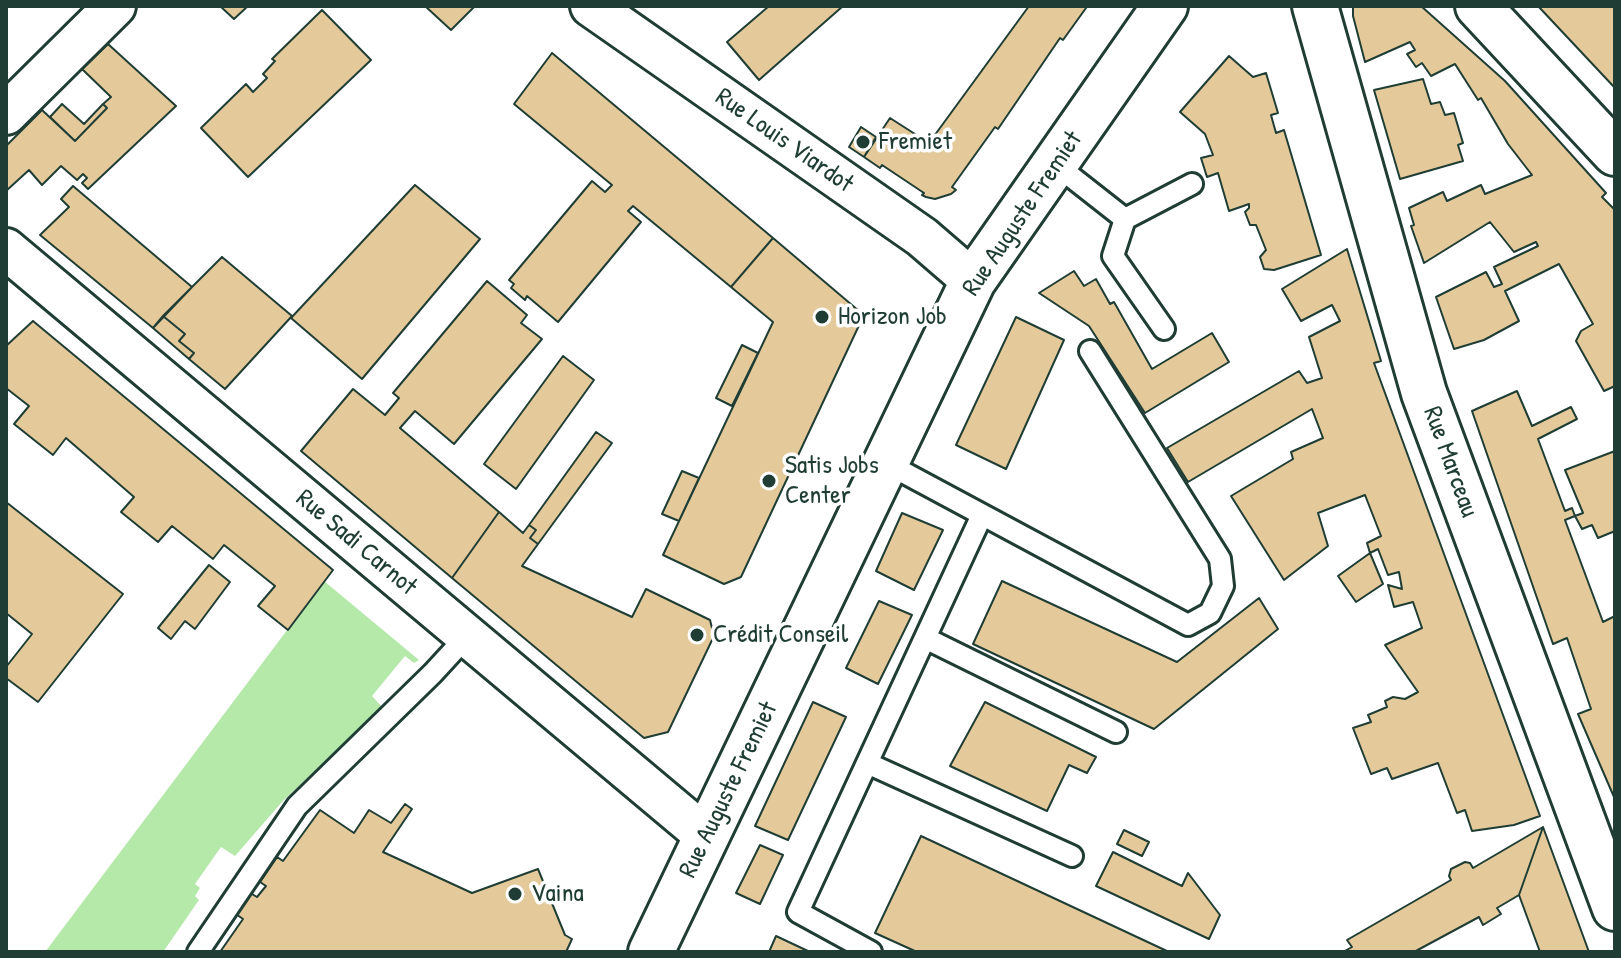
<!DOCTYPE html>
<meta charset="utf-8">
<style>
body{margin:0}
#map{position:relative;width:1621px;height:958px;overflow:hidden;background:#fff;font-family:"Patrick Hand",sans-serif}
canvas{display:block}
.frame{position:absolute;inset:0;border:8px solid #1f3d34;pointer-events:none}
</style>
<div id="map">
<canvas width="1621" height="958"></canvas>
<div class="frame"></div>
</div>
<script>
const g = document.querySelector('canvas').getContext('2d');
g.lineJoin = 'round';
function fillPath(path, color) {
  g.fillStyle = color;
  g.fill(path, 'evenodd');
}
function poly(rows) {
  const path = new Path2D();
  for (const r of rows) {
    path.moveTo(r[0], r[1]);
    for (let i = 2; i < r.length; i += 2) path.lineTo(r[i], r[i + 1]);
  }
  return path;
}
function trace(path, color, width, dash) {
  g.strokeStyle = color;
  g.lineWidth = width;
  g.lineCap = dash ? 'butt' : 'round';
  g.setLineDash(dash || []);
  g.stroke(path);
}
function drawText(font, color, halo, rows, align = 'center') {
  g.font = font + ' "Patrick Hand",sans-serif';
  g.lineWidth = 7;
  g.setLineDash([]);
  g.textBaseline = 'middle';
  g.strokeStyle = halo;
  g.fillStyle = color;
  for (const [text, x, y, turn = 0] of rows) {
    g.save();
    g.translate(x, y);
    g.rotate((+turn || 0) * Math.PI / 180);
    g.textAlign = isNaN(turn) ? turn : align;
    if (halo) g.strokeText(text, 0, 0);
    g.fillText(text, 0, 0);
    g.restore();
  }
}
fillPath(poly([
 [324,581,419,660,414,663,405,656,372,696,382,707,282,802,235,856,221,847,195,884,200,888,195,896,199,900,163,952,45,952]
]), '#b5e9aa');
const building = poly([
 [220,6,248,6,234,19,220,6],
 [425,6,475,6,451,30,425,6],
 [769,6,843,6,759,80,727,42,769,6],
 [1029,6,1083,6,1086,8,1063,40,1060,38,998,129,995,127,952,187,956,190,951,194,935,199,926,197,922,195,924,193,882,165,880,168,864,157,890,118,929,143,1029,6],
 [1353,6,1421,6,1505,81,1606,193,1602,197,1615,210,1615,386,1604,391,1576,341,1581,331,1593,324,1559,264,1505,291,1519,321,1484,340,1454,349,1436,297,1486,272,1494,287,1502,284,1494,267,1538,246,1536,242,1514,252,1490,222,1424,263,1411,226,1414,225,1409,208,1443,192,1447,201,1481,185,1485,194,1532,175,1508,144,1481,98,1478,100,1455,64,1431,76,1422,63,1416,67,1407,54,1415,50,1410,42,1365,62,1353,16,1353,6],
 [1538,6,1615,6,1615,88,1538,6],
 [322,10,371,60,248,177,201,128,246,84,253,92,267,78,263,74,275,61,272,59,322,10],
 [108,44,176,106,88,189,82,183,87,178,83,174,77,180,61,166,42,185,29,170,6,191,6,146,42,110,75,141,107,108,103,104,111,97,82,69,108,44],
 [552,53,773,238,731,287,633,206,628,211,641,222,558,322,527,296,525,300,511,288,514,284,509,280,592,181,605,192,612,185,514,104,552,53],
 [1229,56,1253,77,1266,73,1278,113,1271,115,1276,133,1284,130,1321,255,1274,270,1264,269,1260,257,1266,250,1256,225,1250,225,1245,212,1249,208,1249,204,1229,211,1218,173,1207,177,1201,158,1213,155,1205,134,1180,112,1229,56],
 [1423,79,1431,104,1440,102,1445,115,1454,113,1463,143,1458,145,1463,161,1400,179,1374,90,1423,79],
 [62,104,84,124,103,104,107,108,75,141,50,117,62,104],
 [861,127,876,137,864,157,849,147,861,127],
 [415,185,480,239,362,379,291,318,415,185],
 [73,186,192,287,153,328,40,235,69,207,61,199,73,186],
 [773,238,859,311,862,319,741,577,724,584,663,555,773,322,731,287,773,238],
 [1347,249,1381,361,1374,363,1540,816,1514,825,1472,831,1465,810,1457,813,1438,763,1392,779,1387,768,1371,774,1353,728,1371,722,1368,715,1387,707,1385,701,1393,697,1405,699,1418,692,1385,645,1422,628,1413,602,1394,607,1388,585,1402,589,1399,572,1388,575,1378,549,1370,553,1383,584,1356,602,1338,576,1370,553,1367,543,1381,536,1365,495,1318,513,1328,546,1284,580,1231,496,1293,459,1291,452,1323,438,1312,409,1188,482,1167,448,1299,371,1307,383,1322,378,1309,337,1340,321,1332,305,1301,321,1282,289,1347,249],
 [222,257,292,316,225,389,189,359,194,353,179,341,185,334,163,316,222,257],
 [1074,271,1084,286,1096,279,1110,304,1114,302,1152,369,1212,333,1229,362,1145,413,1089,326,1039,293,1074,271],
 [487,281,527,315,521,323,542,339,454,444,415,411,400,428,499,512,452,578,301,451,353,389,385,415,399,398,393,393,487,281],
 [163,316,185,334,179,341,194,353,189,359,153,328,163,316],
 [1016,317,1064,340,1006,469,956,445,1016,317],
 [33,321,333,570,288,630,258,606,275,586,224,545,213,559,172,526,158,542,121,512,134,497,66,438,53,455,14,424,29,406,6,388,6,346,33,321],
 [742,345,758,353,732,406,716,398,742,345],
 [563,356,594,380,516,489,484,464,563,356],
 [1517,391,1532,426,1571,407,1577,419,1538,439,1565,511,1572,508,1575,516,1565,520,1603,622,1615,616,1614,797,1578,714,1591,709,1567,638,1553,644,1472,411,1517,391],
 [596,432,612,443,538,544,530,538,536,530,529,525,596,432],
 [1615,451,1615,531,1598,538,1592,525,1582,529,1575,516,1583,513,1565,470,1615,451],
 [682,471,699,478,679,521,662,514,682,471],
 [6,502,123,594,38,702,6,678,6,667,32,634,6,613,6,502],
 [499,512,523,533,529,525,536,530,530,538,538,544,522,566,632,617,646,589,710,620,714,636,668,732,644,738,452,578,499,512],
 [902,513,943,530,914,590,876,571,902,513],
 [209,565,230,582,195,629,185,621,171,639,158,628,209,565],
 [1002,581,1177,662,1259,598,1278,629,1154,729,973,644,1002,581],
 [879,601,912,615,878,684,846,668,879,601],
 [813,702,846,717,788,840,755,826,813,702],
 [985,702,1096,757,1087,773,1069,765,1047,811,950,766,985,702],
 [405,804,412,809,383,852,472,893,538,869,565,935,572,939,566,952,220,952,243,919,233,912,247,891,257,897,266,886,260,882,277,857,283,861,320,810,354,833,369,810,391,823,405,804],
 [1543,827,1519,895,1497,908,1501,914,1483,925,1479,917,1414,952,1343,952,1352,947,1347,940,1451,880,1449,876,1451,869,1465,862,1470,863,1473,868,1543,827],
 [1543,827,1589,952,1540,952,1519,895,1543,827],
 [1124,830,1149,842,1142,856,1117,844,1124,830],
 [921,836,1169,952,917,952,875,933,921,836],
 [760,845,783,855,760,904,736,893,760,845],
 [1113,852,1182,886,1188,873,1220,915,1209,939,1096,886,1113,852],
 [776,936,810,952,769,952,776,936]
]);
fillPath(building, '#e4ca9a');
trace(building, '#1f3d34', 2);
const service = poly([
 [1055,164,1125,219],
 [1164,329,1113,256,1125,219,1192,184],
 [886,463,1188,625,1210,613,1223,586,1220,559,1090,351],
 [925,638,1116,732],
 [867,763,1072,856],
 [198,952,297,806,433,673,467,636],
 [871,952,798,912,982,515]
]);
const minor = poly([
 [591,6,922,237,973,281],
 [6,114,115,6],
 [6,249,707,837]
]);
const tertiary = poly([
 [651,952,973,281,1165,6]
]);
const secondary = poly([
 [1315,6,1424,393,1615,908],
 [1478,6,1615,153]
]);
trace(service, '#1f3d34', 26);
trace(minor, '#1f3d34', 46);
trace(tertiary, '#1f3d34', 50);
trace(secondary, '#1f3d34', 50);
trace(service, '#fff', 20);
trace(minor, '#fff', 40);
trace(tertiary, '#fff', 44);
trace(secondary, '#fff', 44);
for (const [x, y, r, color] of [
 [863,142,8,"#1f3d34"],
 [822,317,8,"#1f3d34"],
 [769,481,8,"#1f3d34"],
 [697,635,8,"#1f3d34"],
 [515,894,8,"#1f3d34"]
]) {
  const dot = new Path2D();
  dot.arc(x, y, r, 0, 2 * Math.PI);
  g.fillStyle = color;
  g.fill(dot);
  trace(dot, '#fff', 3);
}
drawText('26px', '#1f3d34', '#fff', [
 ["Rue Louis Viardot",784,141,35],
 ["Rue Auguste Fremiet",1023,214,-56],
 ["Rue Marceau",1450,462,70],
 ["Rue Sadi Carnot",356,543,40],
 ["Rue Auguste Fremiet",729,790,-64]
]);
drawText('26px', '#1f3d34', '#fff', [
 ["Fremiet",879,142],
 ["Horizon Job",838,317],
 ["Satis Jobs",785,466],
 ["Center",785,496],
 ["Crédit Conseil",713,635],
 ["Vaina",531,894]
], 'left');
</script>
